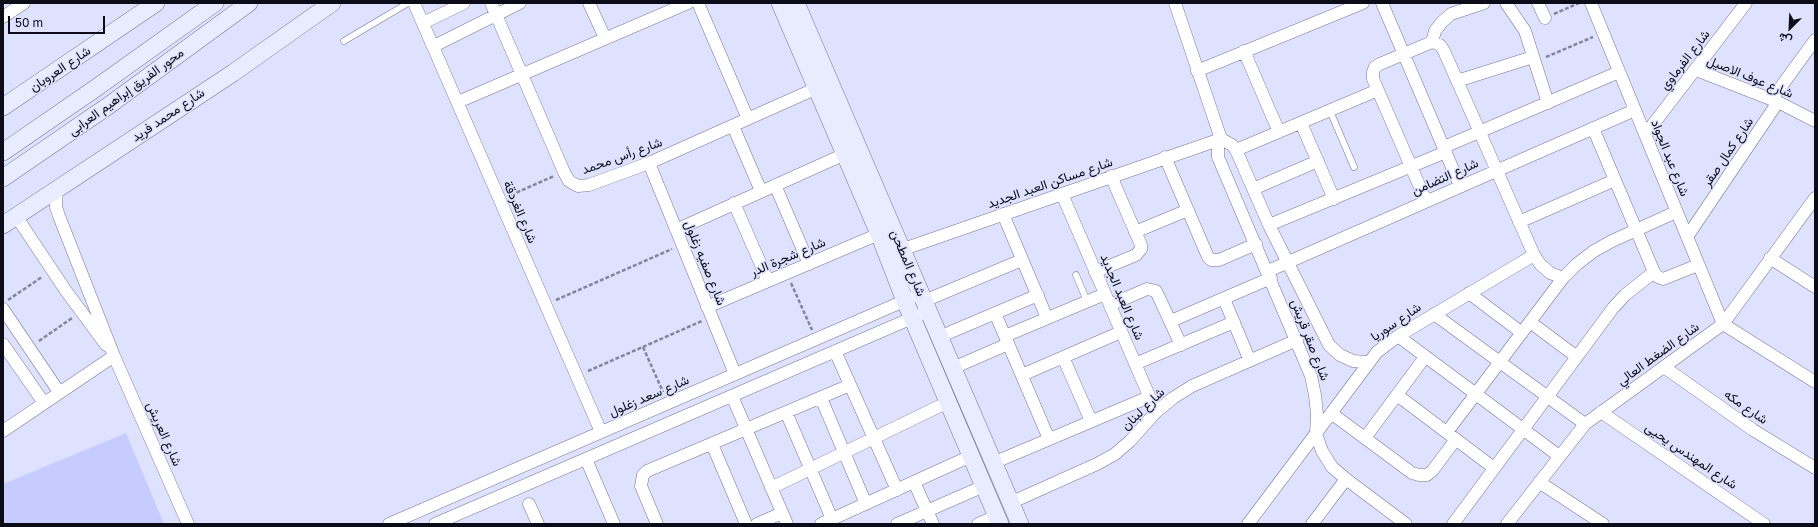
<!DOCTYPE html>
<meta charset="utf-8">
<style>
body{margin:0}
#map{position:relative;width:1818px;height:527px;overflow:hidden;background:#dfe2fe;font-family:"Golos Text",Vazirmatn,sans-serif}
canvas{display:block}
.frame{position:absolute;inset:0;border:4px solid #0b0c17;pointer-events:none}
.north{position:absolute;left:1770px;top:8px;width:40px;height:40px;-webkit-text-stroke:3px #dfe2fe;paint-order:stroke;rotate:204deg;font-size:11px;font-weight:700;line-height:16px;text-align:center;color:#0b0c17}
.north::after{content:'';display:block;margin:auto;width:14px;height:18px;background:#0b0c17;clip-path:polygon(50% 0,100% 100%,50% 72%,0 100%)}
.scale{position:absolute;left:8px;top:16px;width:97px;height:18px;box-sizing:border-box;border:2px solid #0b0c17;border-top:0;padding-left:5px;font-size:12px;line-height:14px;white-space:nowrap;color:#0b0c17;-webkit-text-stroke:3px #dfe2fe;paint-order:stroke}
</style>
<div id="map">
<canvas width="1818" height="527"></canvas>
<div class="frame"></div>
<div class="north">ش</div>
<div class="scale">50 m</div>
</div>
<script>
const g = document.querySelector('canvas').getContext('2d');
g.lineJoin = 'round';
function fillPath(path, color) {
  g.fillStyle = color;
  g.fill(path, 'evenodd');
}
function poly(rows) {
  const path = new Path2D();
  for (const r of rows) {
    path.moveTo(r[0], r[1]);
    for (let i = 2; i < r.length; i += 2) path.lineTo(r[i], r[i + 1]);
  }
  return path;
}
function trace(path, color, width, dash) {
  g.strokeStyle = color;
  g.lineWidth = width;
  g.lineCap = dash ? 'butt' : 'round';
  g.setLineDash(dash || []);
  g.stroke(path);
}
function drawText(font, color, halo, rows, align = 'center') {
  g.font = font + ' "Golos Text",Vazirmatn,sans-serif';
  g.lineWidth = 3;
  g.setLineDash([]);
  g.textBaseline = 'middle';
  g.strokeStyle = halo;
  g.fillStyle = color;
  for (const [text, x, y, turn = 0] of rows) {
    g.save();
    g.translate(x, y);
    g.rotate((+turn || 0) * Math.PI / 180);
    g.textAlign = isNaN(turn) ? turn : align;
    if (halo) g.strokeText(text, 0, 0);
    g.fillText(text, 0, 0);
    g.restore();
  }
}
fillPath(poly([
 [126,433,164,524,3,524,3,484]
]), '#c7ccff');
const lane = poly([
 [344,41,408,3],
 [1330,111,1354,167],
 [1076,275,1087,301]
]);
const street = poly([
 [414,3,601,432],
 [491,3,564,172,569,181,578,186,589,185,649,163,817,88],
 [589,3,605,38],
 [698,3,748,119],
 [1175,3,1221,139,1218,145,1218,157,1311,376,1315,395,1317,414,1316,434,1322,451,1332,467,1346,479,1406,524],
 [1382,3,1460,186],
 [1506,3,1525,31,1548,103],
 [1538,3,1545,18],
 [1591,3,1723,324,1815,382],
 [3,17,24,3],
 [423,23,464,3],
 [1432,42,1435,31,1442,22,1451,14,1484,3],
 [434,46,520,3],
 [1244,51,1279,132],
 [1696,70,1778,102,1815,121],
 [1197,71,1363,3],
 [1457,81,1533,57],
 [1772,99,1815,40],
 [458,102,688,3],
 [1301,123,1334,199],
 [733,126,761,191],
 [1593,128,1654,272,1658,277,1663,279,1698,265],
 [1645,135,1746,3],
 [1221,139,1232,145,1236,150,1269,225,1329,345,1340,355,1353,361,1368,362],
 [1444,147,1619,72],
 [1236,150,1378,90],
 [1165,157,1208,257,1211,260,1219,260,1256,244],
 [649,163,735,374],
 [775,185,809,264],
 [57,189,56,207,59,216,114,356,188,524],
 [1253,189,1318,161],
 [1062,194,1156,412],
 [1426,201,1373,79,1373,72,1375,67,1380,64,1432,42,1440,45,1444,51,1534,255,1540,264,1550,273,1563,278],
 [734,203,768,281],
 [1003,214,1047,318],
 [16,216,66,291,106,345],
 [1519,222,1615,180],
 [1269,225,1446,152],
 [676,230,845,154],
 [1135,232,1188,210],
 [1687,237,1778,102],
 [895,252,1221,139],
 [1770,258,1815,287],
 [1268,271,1635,110],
 [1095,272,1136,255,1141,249,1141,245,1111,176],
 [1469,293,1522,333],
 [1224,299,1250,361],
 [924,301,1022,260],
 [1110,305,1147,289,1156,291,1181,345],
 [707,307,879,234],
 [3,309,59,392],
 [995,313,1049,439],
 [1434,314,1585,424],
 [1171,321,1271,278],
 [1530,322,1577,357],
 [1005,336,1105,294],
 [1398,336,1559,456],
 [939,337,1038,295],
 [3,344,44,403],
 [835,351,897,490],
 [1063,357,1091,421],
 [1135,364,1234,322],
 [1664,367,1753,430,1815,468],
 [953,368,1008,344],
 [1022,375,1121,332],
 [1397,395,1494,468],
 [732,396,787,524],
 [821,398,866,504],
 [786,412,832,519],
 [1601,412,1764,524],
 [1331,413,1412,473,1419,475,1427,475,1433,470,1456,439],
 [3,431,114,356],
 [1447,432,1563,278,1577,264,1594,251,1612,241,1676,212],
 [1365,438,1425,357],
 [712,444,746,524],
 [586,459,614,524],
 [993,463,1149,397],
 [914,482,933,524],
 [1539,482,1603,524],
 [771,488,948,402],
 [1010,503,1097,464,1115,454,1130,441,1156,412,1173,398,1192,386,1297,340],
 [529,504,538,524],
 [389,524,911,298],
 [435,524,919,315],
 [657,524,641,486,643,475,647,471,850,385],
 [757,524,782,513],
 [821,524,971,456],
 [897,524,984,486],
 [978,524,997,516],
 [1248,524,1377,352,1398,336,1534,255],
 [1312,524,1346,479],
 [1453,524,1613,308,1625,295,1654,272],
 [1507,524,1585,424,1723,324,1815,198]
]);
const secondary = poly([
 [780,3,879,234,905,301,1000,524],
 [796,3,1020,524],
 [3,107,156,3],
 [3,152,96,88,215,3],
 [3,178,108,106,249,3],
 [3,225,233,73,332,3]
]);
trace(lane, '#737694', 7);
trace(street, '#737694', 13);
trace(secondary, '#737694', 18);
trace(poly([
 [1554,14,1579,3],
 [1546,57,1593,37],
 [511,195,554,176],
 [791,283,812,330],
 [8,300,42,277],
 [556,300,672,249],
 [39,341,72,318],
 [643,347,663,392],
 [588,371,702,321]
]), '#838599', 2.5, [4, 2]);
trace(lane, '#fff', 6);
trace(street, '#fff', 12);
trace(secondary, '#e9ebfe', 17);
drawText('13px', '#0b0c17', '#dfe2fe', [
 ["شارع الفرماوي",1685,60,-52],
 ["شارع العروبان",60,69,-34],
 ["شارع عوف الاصيل",1750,77,22],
 ["محور الفريق إبراهيم العرابى",126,92,-36],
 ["شارع محمد فريد",168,115,-34],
 ["شارع كمال صقر",1728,152,-56],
 ["شارع رأس محمد",622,156,-20],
 ["شارع عبد الجواد",1670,158,68],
 ["شارع التضامن",1445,177,-24],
 ["شارع مساكن العبد الجديد",1050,183,-19],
 ["شارع الغردقة",520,212,67],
 ["شارع شجرة الدر",788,257,-23],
 ["شارع صفيه زغلول",705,263,68],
 ["شارع المطحن",908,263,67],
 ["شارع العبد الجديد",1122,297,67],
 ["شارع سوريا",1396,322,-34],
 ["شارع صقر قريش",1310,340,69],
 ["شارع الضغط العالي",1658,354,-36],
 ["شارع سعد زغلول",649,396,-23],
 ["شارع مكه",1746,407,35],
 ["شارع لبنان",1143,409,-44],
 ["شارع العريش",164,434,66],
 ["شارع المهندس يحيى",1691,456,34]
]);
</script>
